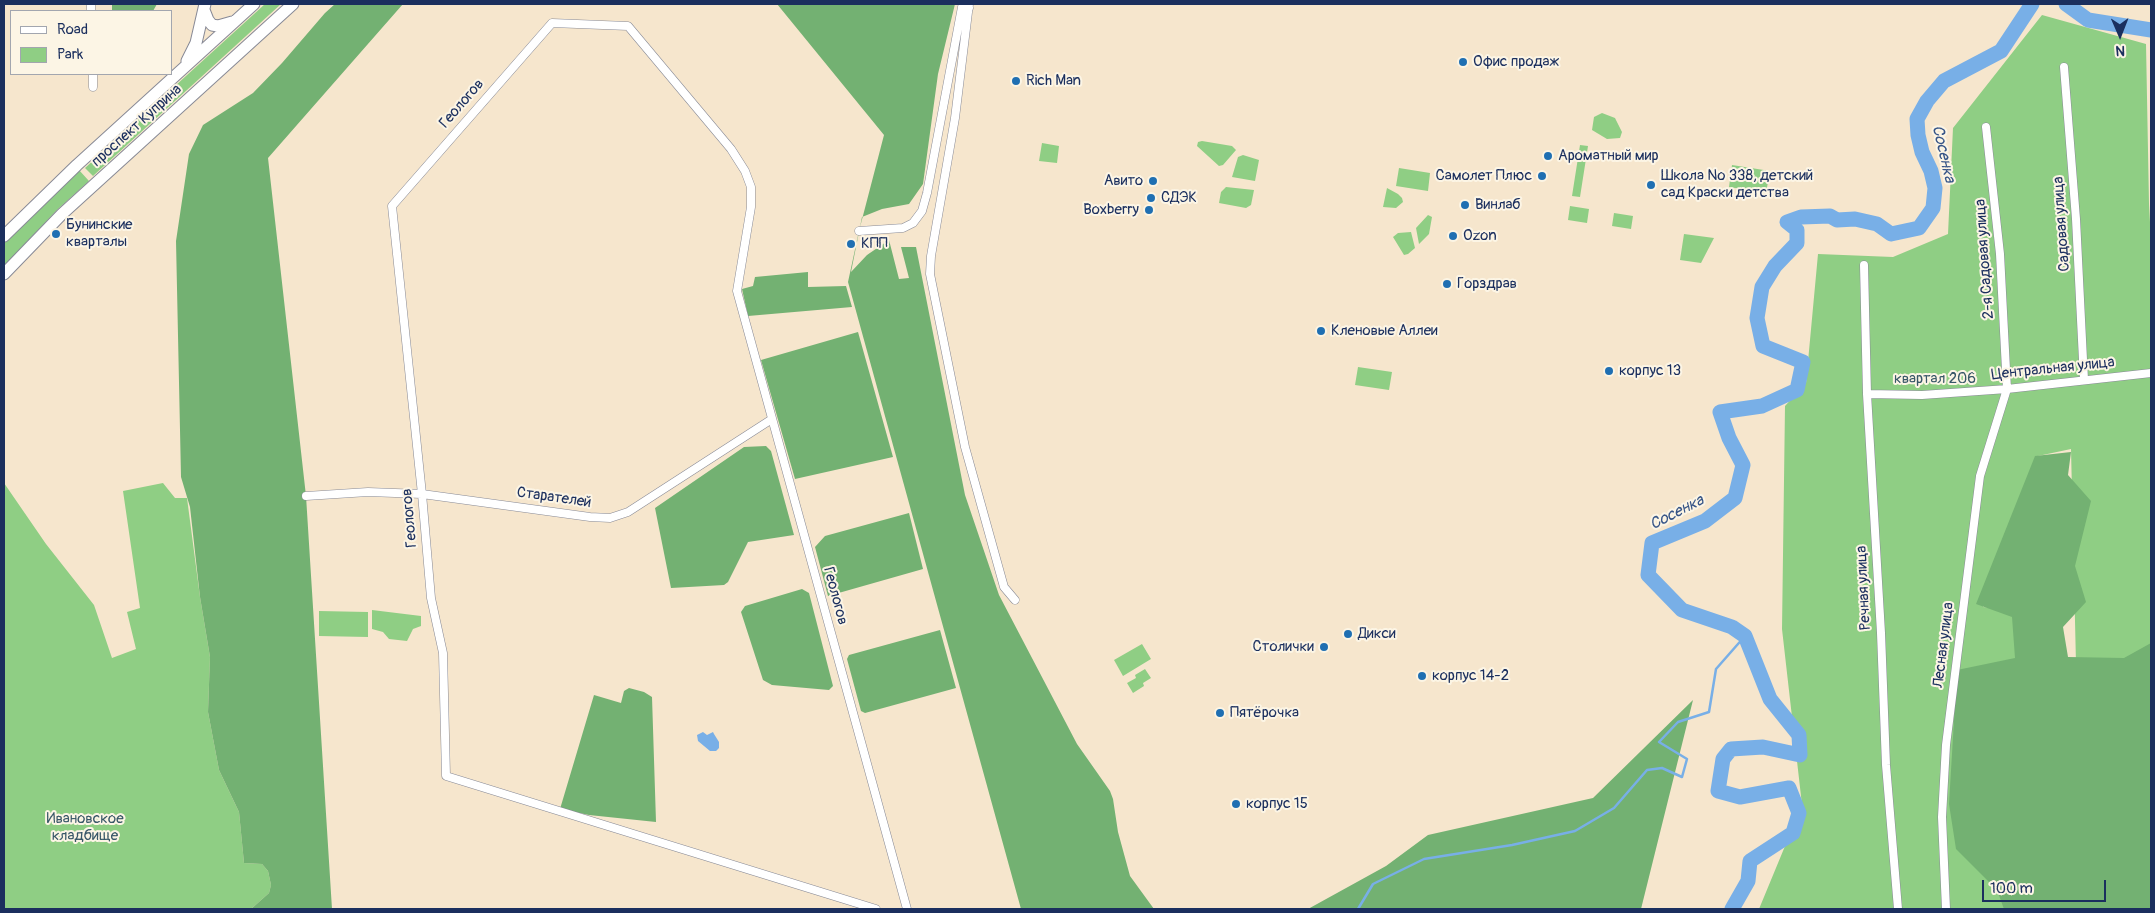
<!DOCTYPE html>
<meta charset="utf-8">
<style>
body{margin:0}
#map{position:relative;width:2155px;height:913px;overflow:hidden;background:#f6e6cd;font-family:Pangolin,sans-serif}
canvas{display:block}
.frame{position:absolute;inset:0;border:5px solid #1b2f5e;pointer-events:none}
.legend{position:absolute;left:10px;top:10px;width:162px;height:65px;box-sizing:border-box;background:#fcf5e5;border:1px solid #a2a6af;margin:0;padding:6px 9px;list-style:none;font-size:15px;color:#1b2f5e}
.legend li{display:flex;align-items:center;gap:10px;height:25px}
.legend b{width:25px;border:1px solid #a2a6af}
.north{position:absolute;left:2095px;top:10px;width:50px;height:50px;-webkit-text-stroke:4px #fcf5e5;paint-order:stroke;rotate:179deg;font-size:14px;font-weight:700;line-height:20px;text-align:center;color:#1b2f5e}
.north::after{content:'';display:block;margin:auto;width:18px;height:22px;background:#1b2f5e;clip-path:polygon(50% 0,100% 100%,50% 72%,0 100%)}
.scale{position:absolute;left:1982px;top:880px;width:124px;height:22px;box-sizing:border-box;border:2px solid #1b2f5e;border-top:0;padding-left:6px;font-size:15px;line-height:18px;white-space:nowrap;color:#1b2f5e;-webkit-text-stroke:4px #fcf5e5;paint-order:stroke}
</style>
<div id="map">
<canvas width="2155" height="913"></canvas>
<div class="frame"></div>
<ul class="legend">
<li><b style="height:6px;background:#fff"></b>Road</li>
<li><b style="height:14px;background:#8fce84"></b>Park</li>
</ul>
<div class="north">N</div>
<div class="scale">100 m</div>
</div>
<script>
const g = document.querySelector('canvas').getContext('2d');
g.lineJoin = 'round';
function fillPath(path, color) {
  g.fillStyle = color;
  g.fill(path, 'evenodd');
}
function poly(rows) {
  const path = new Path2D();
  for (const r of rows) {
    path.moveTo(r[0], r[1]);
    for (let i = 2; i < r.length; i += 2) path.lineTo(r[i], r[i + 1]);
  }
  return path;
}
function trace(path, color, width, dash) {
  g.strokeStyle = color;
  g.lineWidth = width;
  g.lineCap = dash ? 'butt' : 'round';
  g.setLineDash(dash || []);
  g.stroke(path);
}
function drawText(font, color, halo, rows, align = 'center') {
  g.font = font + ' Pangolin,sans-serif';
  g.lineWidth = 4;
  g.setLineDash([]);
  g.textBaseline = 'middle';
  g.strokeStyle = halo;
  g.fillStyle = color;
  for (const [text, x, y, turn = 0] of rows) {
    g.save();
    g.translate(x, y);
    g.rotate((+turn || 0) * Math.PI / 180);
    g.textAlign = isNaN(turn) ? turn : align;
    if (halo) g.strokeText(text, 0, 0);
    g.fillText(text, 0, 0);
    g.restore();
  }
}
fillPath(poly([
 [265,4,281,4,93,176,85,168],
 [2042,15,2146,44,2149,204,2151,240,2151,660,2076,664,2071,449,2038,456,1983,607,2035,612,2020,909,1759,909,1802,805,1782,629,1785,406,1806,383,1818,254,1893,257,1948,234,1953,128],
 [1602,113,1615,118,1622,132,1620,138,1607,139,1592,130,1594,117],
 [1202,141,1232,146,1236,150,1223,165,1219,166,1197,146,1198,142],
 [1042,143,1059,146,1057,163,1039,161],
 [1580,145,1588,146,1580,197,1572,196],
 [1243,155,1259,160,1255,181,1232,177,1238,157],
 [1732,165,1770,171,1766,193,1729,187],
 [1399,168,1430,173,1428,191,1396,186],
 [79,170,89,181,58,209,4,266,4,242],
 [1226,187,1254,190,1251,205,1246,208,1219,203,1221,192],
 [1387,188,1398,194,1402,198,1403,202,1396,208,1383,207],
 [1570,206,1589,209,1587,223,1568,220],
 [1614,213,1633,216,1631,229,1612,226],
 [1428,215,1432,217,1429,234,1419,244,1416,228],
 [1411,232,1415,248,1408,254,1404,255,1393,237,1398,233],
 [1684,234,1714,238,1701,263,1680,260],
 [1358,367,1392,372,1389,390,1355,385],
 [4,483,46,544,94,605,112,658,136,649,127,612,140,608,123,491,163,483,175,498,187,498,200,597,210,657,208,712,219,770,239,812,244,863,262,864,268,871,271,885,269,893,251,909,4,909],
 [372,610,421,616,421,626,413,629,407,641,389,639,383,632,372,629],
 [319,611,368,612,368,637,319,636],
 [1142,644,1151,659,1123,676,1114,660],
 [1145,669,1151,678,1143,683,1144,686,1133,693,1127,683,1136,678,1135,675]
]), '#8fce84');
fillPath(poly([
 [112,4,157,4,153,11,112,11],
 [335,4,403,4,268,158,306,496,332,909,251,909,269,893,271,885,268,871,262,864,244,863,239,812,219,770,208,712,210,657,200,597,190,507,181,477,176,241,189,154,203,125,253,93,282,63,325,13],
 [777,4,955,4,938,74,923,184,909,204,882,209,862,217,851,272,867,255,889,240,899,279,909,278,901,247,916,247,965,495,999,595,1077,744,1110,791,1113,799,1118,832,1130,876,1154,909,1021,909,848,282,859,231,884,135],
 [808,272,808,287,846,286,852,307,748,316,742,289,753,286,755,277],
 [858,332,893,457,795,479,761,360],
 [766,446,771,451,794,535,748,542,728,582,724,585,671,588,655,508,744,447],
 [2071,452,2068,475,2091,501,2075,566,2086,602,2063,627,2068,657,2124,658,2151,643,2151,909,2004,909,1997,890,1956,849,1949,804,1957,670,2015,658,2012,617,1976,604,2035,456],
 [909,513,923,569,828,596,815,547,825,536],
 [802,589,809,593,833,686,829,690,772,685,763,680,741,612,745,606],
 [940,630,956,688,865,713,861,711,847,659,849,655],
 [629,688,644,692,652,697,656,822,589,815,560,809,594,695,621,703,624,691],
 [1693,700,1641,909,1308,909,1386,866,1428,835,1593,798]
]), '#73b172');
fillPath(poly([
 [703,732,707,735,713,732,714,734,719,742,719,748,716,751,710,751,698,741,697,735]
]), '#78afe7');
trace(poly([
 [1358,909,1373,884,1424,859,1512,845,1575,831,1614,808,1647,770,1662,768,1682,777,1687,759,1659,742,1678,722,1709,712,1716,669,1745,636]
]), '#78afe7', 2.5);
trace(poly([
 [2066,4,2088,20,2151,30],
 [1732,909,1748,881,1750,861,1793,833,1799,813,1789,788,1740,797,1718,791,1723,759,1731,749,1763,747,1800,755,1799,735,1770,699,1745,636,1732,627,1682,610,1648,575,1652,543,1705,521,1735,498,1743,465,1729,438,1720,412,1762,406,1797,390,1803,362,1763,346,1757,318,1762,287,1775,266,1797,243,1797,230,1787,222,1801,217,1830,216,1837,220,1855,219,1877,224,1891,234,1919,228,1933,208,1935,188,1931,171,1922,152,1918,135,1917,119,1927,101,1944,81,2001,51,2032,4]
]), '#78afe7', 15);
const street = poly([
 [91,4,91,11],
 [969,4,955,118,931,256,930,274,965,447,1004,587,1015,600],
 [2064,67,2076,219,2084,380],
 [93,74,93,87],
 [859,231,903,228,913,223,922,211,927,193,962,7,969,8],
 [1864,265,1867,394,1881,633,1886,765,1898,909],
 [1867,394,1922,395,2007,389,2151,373],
 [306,496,368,492,422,494,590,517,610,518,628,512,772,419],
 [876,909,446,776,443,653,431,598,422,494,392,206,552,23,628,26,731,149,745,171,751,187,751,207,737,291,907,909],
 [1946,909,1942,817,1946,745,1980,476,2007,389,2000,254,1986,127]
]);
const secondary = poly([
 [204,10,208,20,212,25,218,26,232,22],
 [187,61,196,43,205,4],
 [4,236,77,165,254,4],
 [4,274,62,214,293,4]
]);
trace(street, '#888a96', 9);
trace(secondary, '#888a96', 13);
trace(street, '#fff', 8);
trace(secondary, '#fff', 11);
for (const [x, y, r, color] of [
 [1463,62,5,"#1f6fb2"],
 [1016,81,5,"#1f6fb2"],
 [1548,156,5,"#1f6fb2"],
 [1542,176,5,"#1f6fb2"],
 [1153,181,5,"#1f6fb2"],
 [1651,185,5,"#1f6fb2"],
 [1151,198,5,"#1f6fb2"],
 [1465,205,5,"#1f6fb2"],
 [1149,210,5,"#1f6fb2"],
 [56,234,5,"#1f6fb2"],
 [1453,236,5,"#1f6fb2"],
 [851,244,5,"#1f6fb2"],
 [1447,284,5,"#1f6fb2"],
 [1321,331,5,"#1f6fb2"],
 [1609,371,5,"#1f6fb2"],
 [1348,634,5,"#1f6fb2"],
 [1324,647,5,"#1f6fb2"],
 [1422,676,5,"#1f6fb2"],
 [1220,713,5,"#1f6fb2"],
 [1236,804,5,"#1f6fb2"]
]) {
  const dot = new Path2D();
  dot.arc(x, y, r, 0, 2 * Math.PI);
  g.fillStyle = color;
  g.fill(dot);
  trace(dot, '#fcf5e5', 2);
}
drawText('15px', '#1b2f5e', '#fcf5e5', [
 ["Офис продаж",1473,62],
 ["Rich Man",1026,81],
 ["Ароматный мир",1558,156],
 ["Самолет Плюс",1532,176,"right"],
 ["Школа № 338, детский",1661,176],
 ["сад Краски детства",1661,193],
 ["Авито",1143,181,"right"],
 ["СДЭК",1161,198],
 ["Винлаб",1475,205],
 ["Boxberry",1139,210,"right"],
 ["Бунинские",66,225],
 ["кварталы",66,242],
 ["Ozon",1463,236],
 ["КПП",861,244],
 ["Горздрав",1457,284],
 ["Кленовые Аллеи",1331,331],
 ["корпус 13",1619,371],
 ["Дикси",1358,634],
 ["Столички",1314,647,"right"],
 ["корпус 14-2",1432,676],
 ["Пятёрочка",1230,713],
 ["корпус 15",1246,804]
], 'left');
drawText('15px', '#1b2f5e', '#fcf5e5', [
 ["Геологов",462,104,-49],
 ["проспект Куприна",137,126,-42],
 ["Садовая улица",2062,224,-94],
 ["2-я Садовая улица",1985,259,-94],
 ["Центральная улица",2053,369,-6],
 ["Старателей",554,498,8],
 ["Геологов",410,518,-95],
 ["Речная улица",1864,588,-93],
 ["Геологов",835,596,75],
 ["Лесная улица",1944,645,-83]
]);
drawText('15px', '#385768', '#fcf5e5', [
 ["квартал 206",1935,379],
 ["Ивановское",85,819],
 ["кладбище",85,836]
]);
drawText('italic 16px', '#375587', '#fcf5e5', [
 ["Сосенка",1943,154,77],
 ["Сосенка",1677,513,-27]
]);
</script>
